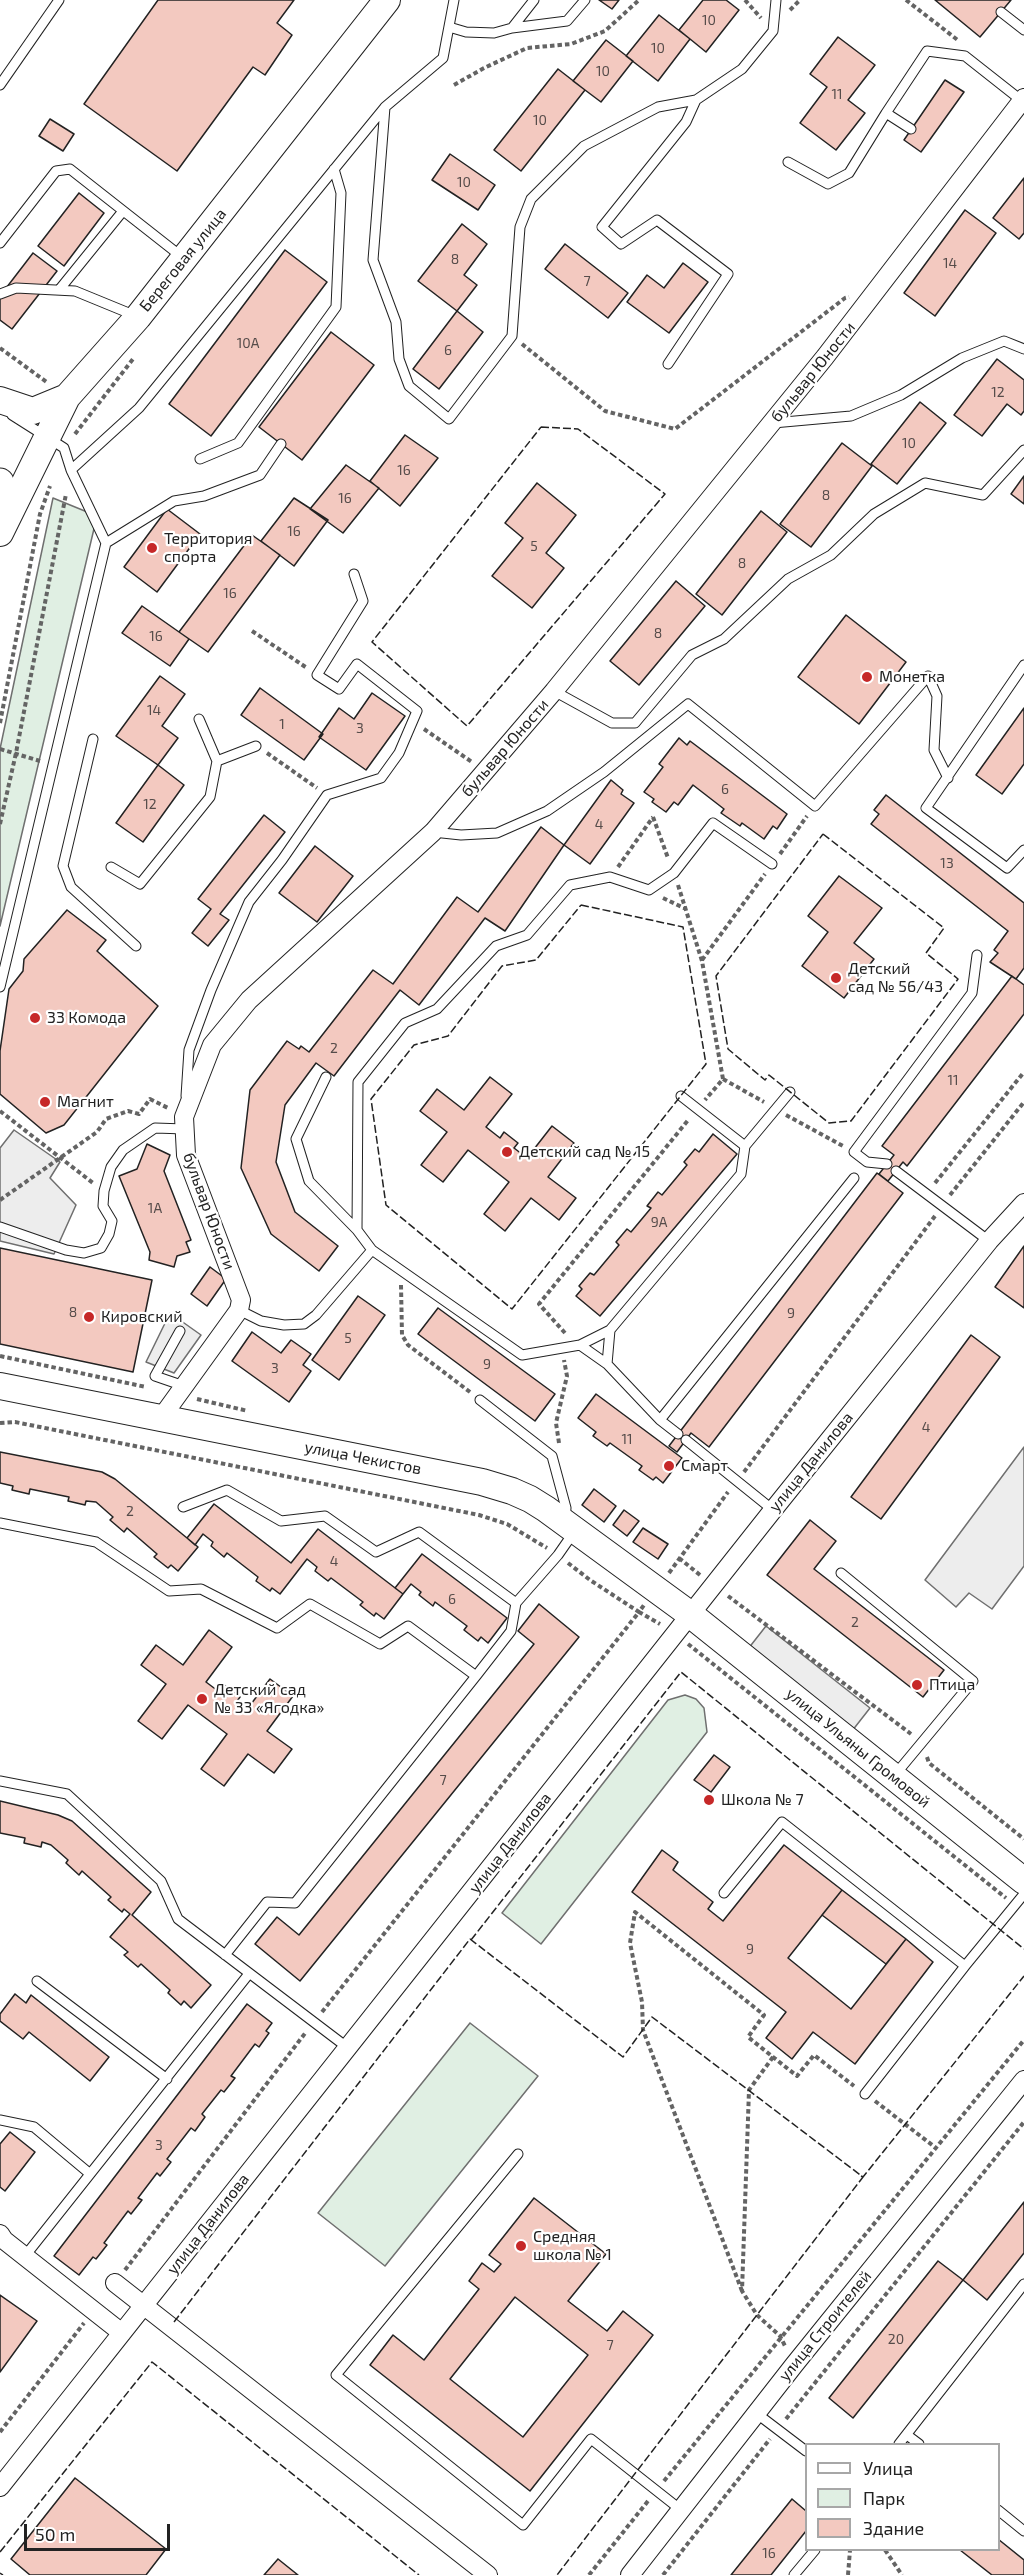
<!DOCTYPE html>
<meta charset="utf-8">
<style>
body{margin:0}
#map{position:relative;width:1024px;height:2575px;overflow:hidden;background:#fff;font-family:"Exo 2",sans-serif}
canvas{display:block}
.legend{position:absolute;left:805px;top:2443px;width:195px;height:108px;box-sizing:border-box;background:#fff;border:2px solid #a7a7a7;margin:0;padding:8px 10px;list-style:none;font-size:18px;color:#222}
.legend li{display:flex;align-items:center;gap:12px;height:30px}
.legend b{width:30px;border:2px solid #a7a7a7}
.scale{position:absolute;left:24px;top:2524px;width:146px;height:27px;box-sizing:border-box;border:3px solid #222;border-top:0;padding-left:8px;font-size:18px;line-height:21px;white-space:nowrap;color:#222;-webkit-text-stroke:4px #fff;paint-order:stroke}
</style>
<div id="map">
<canvas width="1024" height="2575"></canvas>
<ul class="legend">
<li><b style="height:8px;background:#fff"></b>Улица</li>
<li><b style="height:16px;background:#e0efe3"></b>Парк</li>
<li><b style="height:16px;background:#f3c9c0"></b>Здание</li>
</ul>
<div class="scale">50 m</div>
</div>
<script>
const g = document.querySelector('canvas').getContext('2d');
g.lineJoin = 'round';
function fillPath(path, color) {
  g.fillStyle = color;
  g.fill(path, 'evenodd');
}
function poly(rows) {
  const path = new Path2D();
  for (const r of rows) {
    path.moveTo(r[0], r[1]);
    for (let i = 2; i < r.length; i += 2) path.lineTo(r[i], r[i + 1]);
  }
  return path;
}
function trace(path, color, width, dash) {
  g.strokeStyle = color;
  g.lineWidth = width;
  g.lineCap = dash ? 'butt' : 'round';
  g.setLineDash(dash || []);
  g.stroke(path);
}
function drawText(font, color, halo, rows, align = 'center') {
  g.font = font + ' "Exo 2",sans-serif';
  g.lineWidth = 4.5;
  g.setLineDash([]);
  g.textBaseline = 'middle';
  g.strokeStyle = halo;
  g.fillStyle = color;
  for (const [text, x, y, turn = 0] of rows) {
    g.save();
    g.translate(x, y);
    g.rotate((+turn || 0) * Math.PI / 180);
    g.textAlign = isNaN(turn) ? turn : align;
    if (halo) g.strokeText(text, 0, 0);
    g.fillText(text, 0, 0);
    g.restore();
  }
}
const green = poly([
 [53,498,97,516,0,926,0,749,53,498],
 [685,1695,696,1699,704,1708,707,1732,541,1944,502,1913,668,1700,685,1695],
 [470,2023,538,2076,385,2266,318,2213,470,2023]
]);
fillPath(green, '#e0efe3');
trace(green, '#6f6f6f', 1.5);
const parking = poly([
 [14,1130,60,1162,50,1178,76,1205,54,1254,0,1241,0,1148,14,1130],
 [170,1313,201,1335,174,1373,146,1362,170,1313],
 [1024,1447,1024,1566,992,1609,969,1593,956,1607,925,1580,1024,1447],
 [766,1626,870,1708,852,1731,748,1649,766,1626]
]);
fillPath(parking, '#ededed');
trace(parking, '#6f6f6f', 1.5);
const building = poly([
 [158,0,294,0,277,23,292,35,265,75,253,67,177,171,84,104,158,0],
 [599,0,619,0,612,9,599,0],
 [703,0,726,0,739,10,706,52,679,30,703,0],
 [935,0,1011,0,980,37,935,0],
 [659,15,690,39,658,81,626,56,659,15],
 [838,37,875,65,848,100,865,113,836,150,800,123,827,87,810,74,838,37],
 [606,40,633,61,601,102,573,81,606,40],
 [558,69,585,90,521,171,494,150,558,69],
 [945,80,964,92,921,152,904,140,945,80],
 [50,119,74,134,63,151,39,136,50,119],
 [450,154,495,185,478,210,432,180,450,154],
 [1024,178,1024,233,1019,239,993,218,1024,178],
 [79,193,104,213,64,266,38,246,79,193],
 [965,210,996,233,935,316,904,293,965,210],
 [462,224,487,244,464,275,477,285,457,311,418,281,462,224],
 [565,244,628,293,608,318,545,269,565,244],
 [285,250,327,282,211,436,169,404,285,250],
 [33,253,57,271,12,329,0,320,0,296,33,253],
 [683,263,708,282,669,333,627,302,647,275,664,288,683,263],
 [457,311,483,332,439,389,413,369,457,311],
 [331,332,374,365,302,460,259,427,331,332],
 [997,359,1024,380,1024,411,1021,415,1007,404,982,436,954,415,997,359],
 [920,402,946,423,897,484,871,464,920,402],
 [405,435,438,458,400,506,370,481,405,435],
 [842,443,872,466,811,547,780,524,842,443],
 [346,465,379,488,343,533,310,509,346,465],
 [1024,476,1024,504,1011,494,1024,476],
 [537,483,576,515,546,553,564,568,532,608,492,576,523,538,505,523,537,483],
 [294,498,328,520,294,566,261,541,294,498],
 [167,509,200,534,157,592,124,567,167,509],
 [761,511,787,532,722,615,696,594,761,511],
 [252,535,280,555,208,652,179,632,252,535],
 [676,581,705,606,639,685,610,661,676,581],
 [142,606,189,639,170,666,122,633,142,606],
 [846,615,906,662,859,724,798,677,846,615],
 [160,676,185,694,162,726,178,738,158,765,116,736,160,676],
 [260,688,323,734,304,760,241,715,260,688],
 [372,693,405,716,366,770,319,737,339,708,354,719,372,693],
 [1024,708,1024,764,1002,794,976,775,1024,708],
 [679,738,687,745,690,741,787,814,777,829,773,826,764,839,742,823,740,826,721,813,724,809,693,785,678,805,674,802,666,812,652,802,654,799,644,792,663,767,659,764,679,738],
 [158,765,184,785,143,842,116,823,158,765],
 [611,780,623,790,621,794,634,803,590,864,564,845,611,780],
 [886,795,1024,903,1024,968,1016,979,990,962,998,953,994,950,1008,931,871,824,879,814,874,810,886,795],
 [264,815,285,832,220,914,229,920,208,946,192,933,211,909,198,899,264,815],
 [541,827,564,845,505,931,485,918,419,1005,400,990,334,1076,316,1063,285,1105,276,1162,295,1212,338,1246,319,1271,271,1234,241,1168,250,1090,287,1041,299,1049,301,1046,309,1052,373,970,393,984,457,897,478,912,541,827],
 [315,846,353,876,317,922,279,893,315,846],
 [839,876,882,908,854,943,874,959,844,998,802,966,828,932,808,916,839,876],
 [67,910,106,940,97,951,158,1006,64,1125,46,1133,0,1094,0,1051,9,989,23,971,24,959,67,910],
 [1012,976,1024,985,1024,1014,907,1166,903,1162,888,1181,879,1174,894,1155,882,1146,1012,976],
 [490,1077,512,1094,486,1127,500,1138,504,1132,518,1143,514,1148,527,1158,552,1126,574,1143,548,1177,576,1198,559,1220,531,1198,505,1231,484,1214,509,1182,468,1150,443,1182,421,1165,447,1132,420,1111,437,1089,464,1110,490,1077],
 [713,1134,737,1154,600,1316,576,1296,582,1289,579,1286,590,1273,594,1275,619,1245,616,1242,627,1229,631,1232,651,1208,647,1206,658,1192,662,1195,687,1165,684,1162,695,1149,699,1152,713,1134],
 [147,1144,170,1155,164,1171,191,1240,186,1242,190,1252,177,1256,174,1267,149,1260,150,1252,119,1176,137,1169,147,1144],
 [877,1173,903,1193,709,1447,691,1433,677,1452,669,1446,877,1173],
 [1024,1246,1024,1308,995,1287,1024,1246],
 [0,1248,152,1280,133,1372,0,1344,0,1248],
 [210,1267,226,1279,207,1306,191,1294,210,1267],
 [358,1296,385,1315,339,1380,312,1360,358,1296],
 [438,1308,555,1394,535,1421,418,1334,438,1308],
 [252,1332,281,1353,291,1340,311,1354,303,1365,311,1371,289,1402,232,1361,252,1332],
 [971,1335,1000,1357,881,1519,851,1497,971,1335],
 [596,1394,682,1458,663,1483,656,1477,653,1480,639,1470,642,1466,610,1443,607,1446,593,1436,596,1432,578,1418,596,1394],
 [0,1452,102,1472,115,1479,198,1547,178,1571,171,1565,168,1568,154,1557,157,1554,127,1528,124,1532,110,1520,113,1517,96,1502,86,1501,85,1505,68,1501,69,1497,30,1489,29,1494,12,1490,13,1486,0,1483,0,1452],
 [594,1489,616,1506,604,1522,582,1505,594,1489],
 [214,1504,291,1563,318,1529,403,1594,384,1619,376,1613,374,1616,360,1605,363,1602,331,1578,328,1581,315,1571,317,1567,307,1559,280,1594,272,1588,270,1591,256,1581,258,1577,227,1553,224,1557,211,1546,213,1542,203,1534,195,1545,187,1538,214,1504],
 [624,1510,639,1521,627,1536,613,1525,624,1510],
 [810,1520,836,1541,814,1569,944,1670,923,1697,767,1575,810,1520],
 [643,1528,668,1544,658,1559,633,1542,643,1528],
 [422,1554,507,1618,488,1643,481,1637,478,1641,464,1630,467,1626,435,1602,433,1606,419,1595,421,1592,411,1584,403,1594,395,1588,422,1554],
 [539,1604,579,1637,300,1981,255,1944,277,1917,299,1935,534,1644,518,1631,539,1604],
 [209,1630,232,1647,206,1682,218,1691,223,1684,240,1697,235,1704,245,1712,270,1679,293,1696,267,1731,292,1749,274,1773,248,1754,224,1786,201,1769,227,1734,188,1705,162,1739,138,1721,166,1684,141,1665,156,1645,183,1665,209,1630],
 [714,1755,730,1767,711,1792,694,1780,714,1755],
 [0,1801,58,1815,72,1821,151,1892,132,1915,211,1985,191,2008,184,2001,181,2005,168,1993,170,1990,141,1964,138,1967,124,1955,128,1952,110,1937,130,1914,124,1909,122,1912,108,1900,111,1897,82,1871,79,1875,66,1863,68,1860,51,1845,42,1842,41,1847,24,1843,25,1838,0,1833,0,1801],
 [784,1845,842,1890,788,1958,851,2009,906,1939,933,1962,855,2064,813,2032,792,2059,766,2038,786,2012,632,1892,662,1850,678,1862,673,1870,713,1902,708,1909,723,1921,784,1845],
 [842,1890,906,1939,886,1964,822,1915,842,1890],
 [15,1994,26,2003,31,1995,109,2057,90,2081,29,2032,23,2039,0,2021,0,2014,15,1994],
 [247,2004,272,2023,266,2031,269,2033,259,2047,255,2044,231,2076,235,2078,224,2092,221,2090,202,2114,205,2117,195,2131,191,2128,167,2159,171,2162,160,2176,157,2173,138,2198,142,2200,131,2214,128,2211,104,2243,107,2245,96,2259,93,2257,79,2275,54,2256,247,2004],
 [10,2132,35,2152,5,2191,0,2187,0,2144,10,2132],
 [534,2198,606,2254,568,2301,607,2331,623,2311,653,2335,530,2491,370,2365,393,2335,424,2360,479,2289,469,2281,482,2263,494,2272,501,2264,489,2255,534,2198],
 [515,2297,588,2355,523,2437,450,2379,515,2297],
 [1024,2202,1024,2253,987,2300,963,2280,1024,2202],
 [938,2261,963,2280,853,2418,829,2398,938,2261],
 [0,2295,37,2321,0,2372,0,2295],
 [75,2478,166,2549,146,2575,30,2575,11,2559,75,2478],
 [792,2499,806,2511,806,2531,771,2575,731,2575,792,2499],
 [998,2539,1024,2560,1024,2575,992,2575,960,2550,998,2550,998,2539],
 [278,2559,298,2575,264,2575,278,2559]
]);
fillPath(building, '#f3c9c0');
trace(building, '#222', 1.5);
const lane = poly([
 [1001,12,1024,30],
 [449,27,466,32,494,33,512,28,534,0],
 [512,28,567,21,585,0],
 [0,85,59,0],
 [385,107,373,260,396,322,399,359,409,386,449,419,512,336,520,227,531,199,584,146,658,107,696,100,742,69,773,31,776,0],
 [911,129,886,113,927,51,965,56,1022,101],
 [788,162,828,184,849,173,886,113],
 [0,243,56,171,70,169,182,257],
 [59,290,123,211],
 [0,294,16,288,75,291,136,316],
 [668,364,728,274,657,220,621,244,602,227,686,122,696,100],
 [773,423,851,416,901,395,962,358,1004,341,1024,349],
 [200,459,238,443,336,307,341,193,334,169],
 [71,470,139,408,385,107,443,58,454,0],
 [106,543,174,501,204,496,260,475,281,444],
 [1024,665,926,808,1007,868,1024,850],
 [554,691,612,723,635,723,692,655,724,639,788,579,831,555,874,514,925,483,983,495,1024,450],
 [199,719,217,761,256,746],
 [93,739,63,866,71,887,136,946],
 [433,832,461,835,497,833,547,811,604,772,688,704,815,806,928,676,937,696,934,750,948,778],
 [111,867,140,884,210,797,217,761],
 [0,987,106,543,71,470,64,448,12,415],
 [326,1077,296,1139,309,1181,357,1230,372,1250,522,1355,580,1345,607,1364,660,1420,678,1434],
 [186,1096,189,1050,211,990,249,902,282,860,327,795,381,778,399,753,417,711,357,664,339,689,317,675,363,601,354,574],
 [745,1146,790,1092],
 [887,1164,867,1162,854,1152,972,993,977,955],
 [896,1171,989,1241],
 [0,1227,66,1250,84,1253,101,1248,109,1234,112,1221,103,1206,104,1191,111,1167,123,1150,155,1128,185,1129],
 [357,1230,358,1082,405,1023,437,1009,496,946,527,935,570,885,610,877,649,890,674,873,713,823,772,864],
 [239,1310,261,1321,284,1325,304,1324,316,1315,372,1250],
 [180,1331,155,1376,184,1386],
 [580,1345,610,1330,741,1174,745,1146,681,1096],
 [607,1364,610,1330],
 [480,1400,552,1456,566,1508,565,1520],
 [660,1420,854,1178],
 [686,1440,773,1510],
 [183,1507,227,1490,281,1521,325,1516,376,1552,419,1532,516,1603,558,1555,574,1532],
 [0,1523,96,1542,169,1591,201,1589,277,1628,310,1604,380,1644,408,1626,476,1676,511,1631,516,1603],
 [841,1573,973,1681,894,1776],
 [0,1781,67,1794,161,1881,178,1919,348,2048],
 [724,1893,782,1822,965,1966,1024,1894],
 [225,1955,267,1902,295,1903,476,1676],
 [37,1981,167,2079],
 [865,2094,965,1966],
 [0,2120,34,2127,89,2173],
 [518,2154,336,2375,523,2525,591,2439,681,2510],
 [25,2256,248,1975],
 [756,2413,806,2451],
 [907,2435,919,2444],
 [899,2444,1024,2284],
 [998,2510,1024,2531],
 [794,2575,815,2550]
]);
const street = poly([
 [161,1418,239,1310,241,1300,186,1155,184,1117,212,1045,249,1000,433,832,554,691,825,357,1024,98],
 [0,2234,4,2240,122,2333],
 [115,2283,488,2575],
 [0,2487,773,1510,989,1241,1024,1203],
 [630,2575,794,2365,1024,2080]
]);
const secondary = poly([
 [0,400,33,411,67,397],
 [0,533,67,397,138,317,387,0],
 [0,1386,482,1482,512,1491,530,1499,546,1509,691,1615,1024,1881]
]);
const primary = poly([
 [0,482,0,505]
]);
trace(lane, '#222', 11);
trace(street, '#222', 20);
trace(secondary, '#222', 28);
trace(primary, '#222', 29);
trace(poly([
 [745,0,761,18],
 [906,0,959,41],
 [790,10,800,0],
 [454,85,484,68,527,48,571,44,605,31,639,0],
 [522,344,605,411,675,429,845,298,849,297],
 [0,348,48,383],
 [75,434,133,359],
 [252,631,307,668],
 [0,723,40,514,50,486],
 [424,729,472,762],
 [0,749,40,761],
 [267,753,317,788],
 [653,817,668,858],
 [0,824,16,753,66,494],
 [780,854,807,816],
 [618,867,653,817],
 [678,885,702,961,723,1079,705,1100],
 [663,898,686,909],
 [702,960,765,874],
 [723,1079,764,1102],
 [0,1111,93,1183],
 [786,1115,843,1146],
 [935,1183,1024,1072],
 [950,1195,1024,1102],
 [0,1200,97,1132,106,1119,128,1111,139,1114,150,1099,168,1108],
 [401,1285,402,1335,408,1345,470,1392],
 [565,1333,539,1304,689,1119],
 [0,1356,146,1387],
 [197,1399,248,1411],
 [0,1423,15,1422,479,1515,507,1524,547,1548],
 [559,1443,556,1423,567,1376,564,1360],
 [744,1472,935,1216],
 [679,1558,700,1575],
 [568,1563,590,1580,639,1612,644,1605],
 [669,1573,728,1492],
 [728,1596,911,1734],
 [688,1644,1006,1898],
 [927,1757,929,1763,1024,1839],
 [322,2012,639,1612,660,1624],
 [773,2057,749,2090,742,2291,757,2315,780,2336,785,2346],
 [875,2101,936,2148],
 [125,2270,306,2032],
 [742,2291,643,2030,642,2002,630,1943,635,1912,764,2015,748,2037,773,2057,797,2076,814,2055,854,2086],
 [786,2419,1024,2122],
 [0,2432,84,2323],
 [664,2481,1024,2040],
 [885,2550,902,2575],
 [589,2575,648,2501],
 [663,2575,770,2439],
 [848,2575,850,2550]
]), '#646464', 4, [4.5, 3]);
trace(lane, '#fff', 9);
trace(street, '#fff', 18);
trace(secondary, '#fff', 26);
trace(primary, '#fff', 27);
trace(poly([
 [541,427,578,429,665,494,467,726,372,642,541,427],
 [823,834,944,928,926,953,958,979,851,1121,829,1123,769,1075,765,1080,728,1049,716,976,823,834],
 [581,905,683,927,706,1064,512,1309,386,1205,371,1099,414,1045,448,1036,502,966,536,960,581,905],
 [471,1940,681,1672,1024,1949],
 [861,2176,863,2177,1024,1976],
 [174,2322,470,1939,623,2057,652,2017,863,2177,557,2575],
 [0,2552,152,2362,419,2575],
 [0,2573,3,2575]
]), '#222', 1.5, [8, 3]);
for (const [x, y, r, color] of [
 [152,548,6,"#c62828"],
 [867,677,6,"#c62828"],
 [836,978,6,"#c62828"],
 [35,1018,6,"#c62828"],
 [45,1102,6,"#c62828"],
 [507,1152,6,"#c62828"],
 [89,1317,6,"#c62828"],
 [669,1466,6,"#c62828"],
 [917,1685,6,"#c62828"],
 [202,1699,6,"#c62828"],
 [709,1800,6,"#c62828"],
 [521,2246,6,"#c62828"]
]) {
  const dot = new Path2D();
  dot.arc(x, y, r, 0, 2 * Math.PI);
  g.fillStyle = color;
  g.fill(dot);
  trace(dot, '#fff', 2);
}
drawText('14px', '#564c4a', null, [
 ["10",709,20],
 ["10",658,48],
 ["10",603,71],
 ["11",837,94],
 ["10",540,120],
 ["10",464,182],
 ["8",455,259],
 ["14",950,263],
 ["7",587,281],
 ["10А",248,343],
 ["6",448,350],
 ["12",998,392],
 ["10",909,443],
 ["16",404,470],
 ["8",826,495],
 ["16",345,498],
 ["16",294,531],
 ["5",534,546],
 ["8",742,563],
 ["16",230,593],
 ["8",658,633],
 ["16",156,636],
 ["14",154,710],
 ["1",282,724],
 ["3",360,728],
 ["6",725,789],
 ["12",150,804],
 ["4",599,824],
 ["13",947,863],
 ["2",334,1048],
 ["11",953,1080],
 ["1А",155,1208],
 ["9А",659,1222],
 ["8",73,1312],
 ["9",791,1313],
 ["5",348,1338],
 ["9",487,1364],
 ["3",275,1368],
 ["4",926,1427],
 ["11",627,1439],
 ["2",130,1511],
 ["4",334,1561],
 ["6",452,1599],
 ["2",855,1622],
 ["7",443,1780],
 ["9",750,1949],
 ["3",159,2145],
 ["20",896,2339],
 ["7",610,2345],
 ["16",769,2553]
]);
drawText('16px', '#222', '#fff', [
 ["Береговая улица",183,260,-51],
 ["бульвар Юности",813,372,-51],
 ["бульвар Юности",505,748,-49],
 ["бульвар Юности",209,1211,70],
 ["улица Чекистов",363,1458,11],
 ["улица Данилова",811,1462,-51],
 ["улица Ульяны Громовой",858,1748,39],
 ["улица Данилова",510,1843,-52],
 ["улица Данилова",208,2224,-52],
 ["улица Строителей",825,2326,-51]
]);
drawText('16px', '#222', '#fff', [
 ["Территория",164,539],
 ["спорта",164,557],
 ["Монетка",879,677],
 ["Детский",848,969],
 ["сад № 56/43",848,987],
 ["33 Комода",47,1018],
 ["Магнит",57,1102],
 ["Детский сад № 15",519,1152],
 ["Кировский",101,1317],
 ["Смарт",681,1466],
 ["Птица",929,1685],
 ["Детский сад",214,1690],
 ["№ 33 «Ягодка»",214,1708],
 ["Школа № 7",721,1800],
 ["Средняя",533,2237],
 ["школа № 1",533,2255]
], 'left');
</script>
